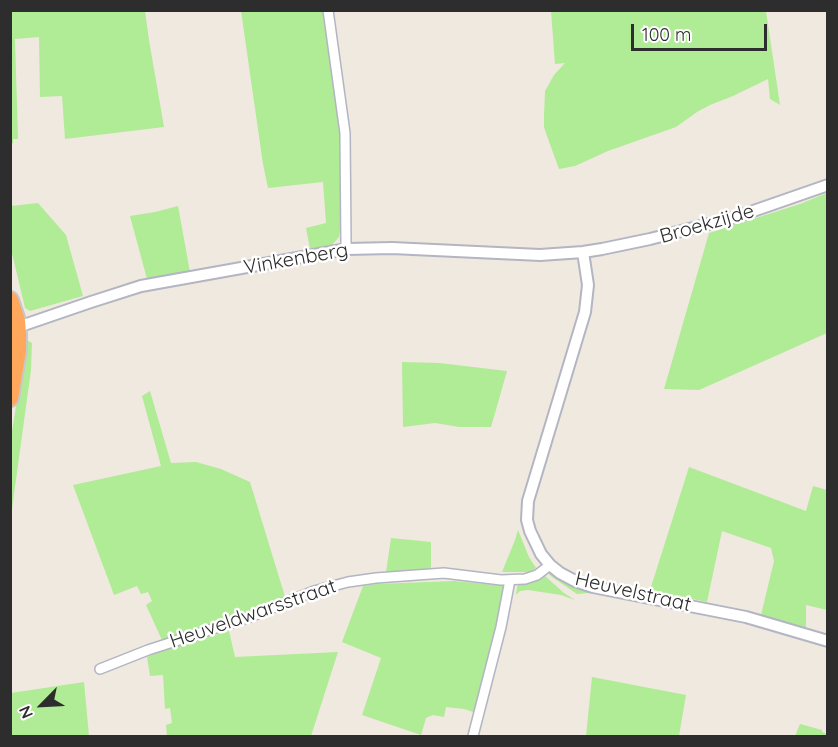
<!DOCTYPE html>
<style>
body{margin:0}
#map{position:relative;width:838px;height:747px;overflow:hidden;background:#f0e9df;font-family:Quicksand,sans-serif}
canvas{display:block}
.frame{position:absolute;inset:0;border:12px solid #2d2d2d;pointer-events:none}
.north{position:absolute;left:12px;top:675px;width:60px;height:60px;-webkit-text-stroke:4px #fff;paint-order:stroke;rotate:246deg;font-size:16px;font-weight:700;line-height:24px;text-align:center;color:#2d2d2d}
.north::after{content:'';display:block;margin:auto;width:21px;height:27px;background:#2d2d2d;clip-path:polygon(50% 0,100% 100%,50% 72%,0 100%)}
.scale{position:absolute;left:631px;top:24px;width:136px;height:27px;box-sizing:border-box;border:3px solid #2d2d2d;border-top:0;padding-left:8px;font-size:18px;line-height:21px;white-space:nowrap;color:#2d2d2d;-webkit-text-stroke:4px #fff;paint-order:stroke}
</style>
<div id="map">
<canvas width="838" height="747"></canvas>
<div class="frame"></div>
<div class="north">N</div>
<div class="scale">100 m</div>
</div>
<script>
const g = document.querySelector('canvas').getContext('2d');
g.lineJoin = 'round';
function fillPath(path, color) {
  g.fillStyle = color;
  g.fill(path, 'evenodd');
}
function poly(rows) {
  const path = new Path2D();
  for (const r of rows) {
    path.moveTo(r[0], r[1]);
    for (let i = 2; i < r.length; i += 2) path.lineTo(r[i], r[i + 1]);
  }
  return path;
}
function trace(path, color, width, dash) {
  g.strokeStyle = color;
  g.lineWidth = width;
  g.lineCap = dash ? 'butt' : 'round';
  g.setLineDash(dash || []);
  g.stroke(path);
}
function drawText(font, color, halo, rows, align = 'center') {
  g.font = font + ' Quicksand,sans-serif';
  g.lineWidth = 5;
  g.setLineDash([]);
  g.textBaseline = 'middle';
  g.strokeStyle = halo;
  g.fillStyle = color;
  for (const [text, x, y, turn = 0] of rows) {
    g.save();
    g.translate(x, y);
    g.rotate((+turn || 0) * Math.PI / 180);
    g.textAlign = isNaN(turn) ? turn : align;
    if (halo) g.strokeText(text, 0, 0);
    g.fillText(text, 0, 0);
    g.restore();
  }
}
fillPath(poly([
 [10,11,145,11,149,40,164,127,65,139,62,96,40,97,39,37,15,39,18,139,13,139,13,143,11,144],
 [241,11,324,11,343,143,341,224,339,237,332,245,310,249,306,228,326,223,323,182,268,188,263,164],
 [551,11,766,11,780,105,770,99,768,79,733,96,710,105,697,112,676,127,608,151,575,166,559,169,547,136,544,127,544,116,545,91,554,75,565,63,555,64],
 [827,193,827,333,699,390,664,389,709,233,800,204],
 [38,203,66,235,83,296,30,311,25,308,11,249,11,206],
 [178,206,190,272,147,279,130,216,155,212],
 [27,340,32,343,31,370,11,516,11,437],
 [402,362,439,363,507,371,491,427,459,427,435,423,403,427],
 [150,391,171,463,196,462,221,469,250,482,286,600,162,640,146,605,152,601,148,592,141,594,137,586,114,595,73,485,161,466,142,396],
 [689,467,806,511,813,486,827,490,827,610,806,605,806,628,761,615,774,561,771,548,722,531,707,602,650,590],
 [518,530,529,557,536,568,530,572,502,572,515,540],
 [391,538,431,542,431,571,414,570,386,572],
 [551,571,600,592,577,594,552,577,548,573],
 [544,575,564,593,575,600,561,595,528,590,520,591,516,595,517,587,519,583],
 [454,581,506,586,476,713,464,709,446,707,444,717,433,715,426,718,421,735,362,715,381,658,342,642,363,586,376,584],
 [229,631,235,657,338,652,311,736,167,736,166,725,172,723,170,708,165,709,163,675,150,676,147,657,164,650],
 [592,677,686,695,679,736,586,736],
 [84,682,89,736,11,736,11,693],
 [800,724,822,730,822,732,827,734,827,736,795,736]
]), '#b0eb96');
const minor = poly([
 [328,10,345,133,346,243,347,249],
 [100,669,148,650,250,617,314,591,348,582,376,578,444,573,501,580,525,579,537,575,550,565],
 [473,736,501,627,510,580]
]);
const tertiary = poly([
 [583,252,588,285,585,312,528,501,527,520,530,531,541,554,550,565,560,573,575,581,593,587,746,617,828,641],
 [18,327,91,302,141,286,347,249,392,248,540,255,583,252,602,249,650,239,736,217,828,185]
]);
const motorway = poly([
 [10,300,17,321,18,335,18,350,10,398]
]);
trace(minor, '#b3b5c2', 12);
trace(tertiary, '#b3b5c2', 14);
trace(motorway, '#c8c8c8', 20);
trace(minor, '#fff', 9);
trace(tertiary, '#fff', 10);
trace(motorway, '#ffa75b', 16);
drawText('20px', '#2d2d2d', '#fff', [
 ["Broekzijde",707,224,-16],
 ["Vinkenberg",296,259,-10],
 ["Heuvelstraat",633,592,13],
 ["Heuveldwarsstraat",253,614,-19]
]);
</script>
